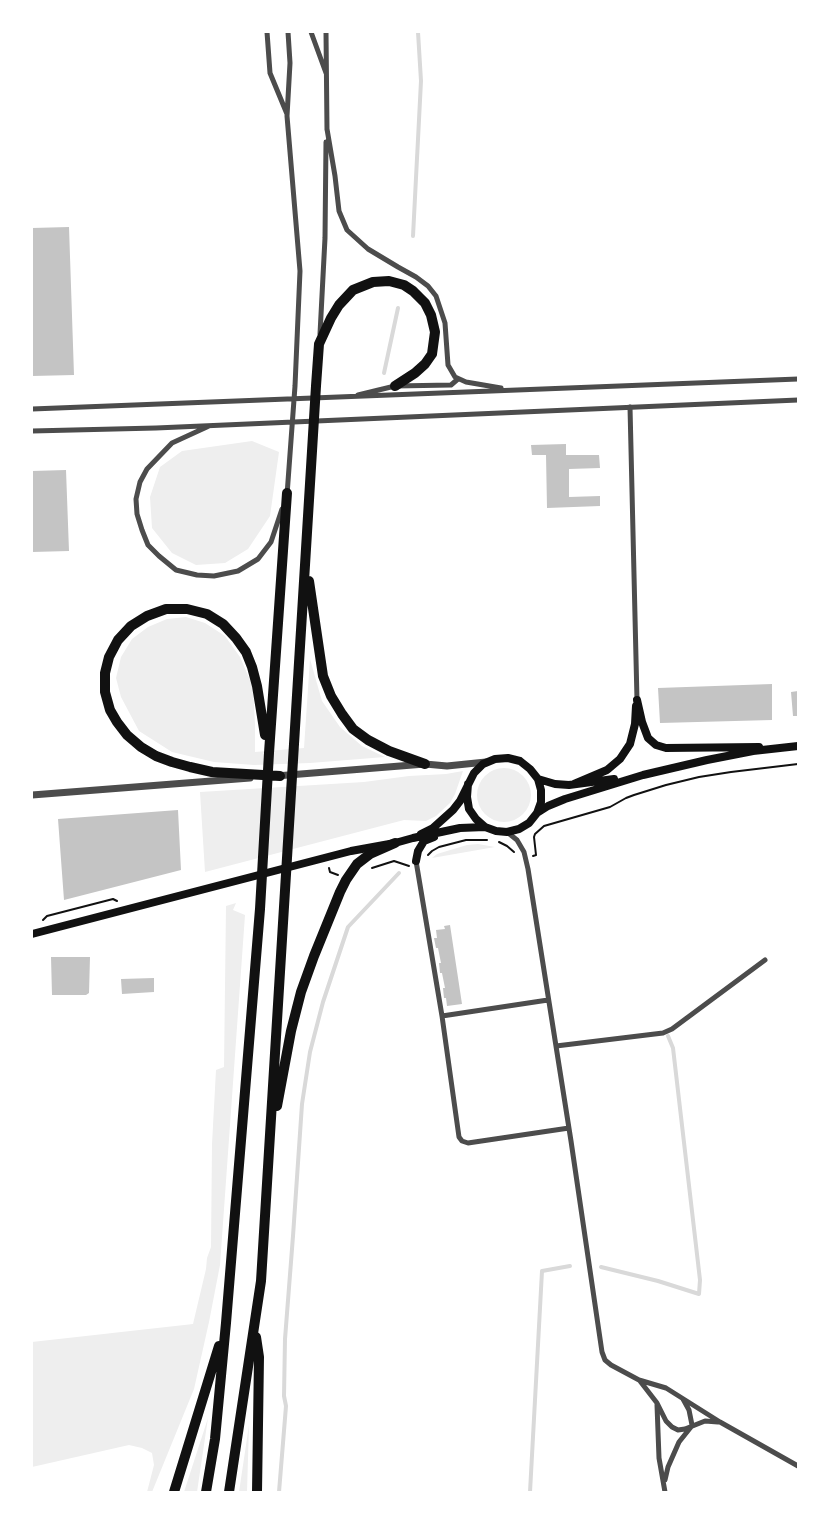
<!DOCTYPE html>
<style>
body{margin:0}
#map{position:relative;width:830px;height:1524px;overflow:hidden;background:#fff;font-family:"IBM Plex Sans",sans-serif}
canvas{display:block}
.frame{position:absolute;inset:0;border:33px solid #fff;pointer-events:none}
</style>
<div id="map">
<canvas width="830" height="1524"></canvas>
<div class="frame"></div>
</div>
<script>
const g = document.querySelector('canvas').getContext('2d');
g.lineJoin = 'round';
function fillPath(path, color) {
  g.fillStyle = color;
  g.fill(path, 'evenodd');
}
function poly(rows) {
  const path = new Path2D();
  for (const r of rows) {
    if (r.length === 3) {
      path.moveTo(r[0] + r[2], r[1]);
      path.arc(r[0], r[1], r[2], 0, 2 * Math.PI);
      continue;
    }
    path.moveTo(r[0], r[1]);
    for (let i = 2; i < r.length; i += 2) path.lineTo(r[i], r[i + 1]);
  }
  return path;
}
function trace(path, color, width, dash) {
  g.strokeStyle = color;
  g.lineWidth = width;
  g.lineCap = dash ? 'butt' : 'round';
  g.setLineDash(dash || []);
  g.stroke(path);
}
fillPath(poly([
 [252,441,279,452,270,516,248,549,225,563,196,565,172,553,152,528,150,497,160,467,182,451],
 [186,617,205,623,225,636,240,657,253,687,255,724,255,752,304,748,310,659,322,701,340,727,362,746,385,757,310,763,254,765,214,762,172,752,139,731,121,697,116,678,121,657,132,639,148,627,167,619],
 [504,795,27],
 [463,771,455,794,450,803,436,816,426,821,404,820,205,872,200,792,364,782,409,776,446,774],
 [478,844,495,847,432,858,437,854,467,845],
 [236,903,233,910,245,915,220,1265,209,1322,194,1389,152,1492,147,1492,154,1465,152,1453,142,1448,129,1445,32,1467,32,1342,193,1324,206,1269,207,1258,211,1247,212,1144,216,1070,224,1067,226,906],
 [208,1418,197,1492,184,1492],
 [249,1425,247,1492,239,1492]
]), '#eee');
trace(poly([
 [413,236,421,81,418,32],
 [384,373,398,308],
 [601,1267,658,1281,699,1294,700,1280,673,1048,668,1036],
 [279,1492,286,1406,284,1396,285,1339,293,1236,302,1104,310,1052,323,1002,348,927,399,873],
 [530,1492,542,1271,570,1266]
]), '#d9d9d9', 4);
fillPath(poly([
 [69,227,74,375,32,376,32,228],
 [566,444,566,455,599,455,600,468,569,469,569,497,600,496,600,506,547,508,546,455,532,455,531,445],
 [66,470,69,551,32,552,32,471],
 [772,684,772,720,660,723,658,688],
 [798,691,798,716,793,716,791,692],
 [178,810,181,870,64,900,58,819],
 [450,925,462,1004,447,1006,446,998,444,998,443,988,445,988,442,973,440,973,439,963,441,963,438,948,436,948,434,938,437,938,436,930,445,929,444,926],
 [51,957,90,957,89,993,86,995,52,995],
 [154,978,154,992,122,994,121,979]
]), '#c4c4c4');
trace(poly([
 [499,842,507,846,514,852],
 [428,855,432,851,439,847,466,840,487,840],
 [533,856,536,855,534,837,535,834,544,826,610,807,626,798,634,795,666,785,699,777,731,772,798,764],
 [329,868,330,872,338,875],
 [372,868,394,861,409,866],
 [43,920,47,916,113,899,117,901]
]), '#111', 2);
trace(poly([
 [267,32,270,73,287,114],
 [311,32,326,73],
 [326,32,327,130],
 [327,129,335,176,339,211,347,230,368,249,398,267,416,277,428,286,436,296,445,323,448,365,455,377,466,382,501,388],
 [320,334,325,238,326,142],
 [358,395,395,386,451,385,458,379],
 [630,407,637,700],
 [32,409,798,379],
 [209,426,172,443,147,469,140,482,136,499,137,514,142,530,148,545,159,556,176,570,197,575,214,576,238,571,258,559,271,542,282,509],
 [32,431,156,428,798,400],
 [287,495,295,386,300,271,287,116,290,63,288,32],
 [507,832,517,840,524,852,528,869,571,1141,602,1352,605,1360,611,1365,639,1380,666,1388,720,1422,798,1466],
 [416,861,442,1016,459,1137,462,1141,468,1143,569,1128],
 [442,1016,548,1000],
 [556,1046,663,1033,672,1029,765,960],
 [640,1381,657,1403,666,1421,672,1427,678,1430,685,1429,705,1421,718,1422],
 [683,1399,689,1410,692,1425],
 [657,1405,659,1458,665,1492],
 [665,1480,668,1467,679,1442,691,1427]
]), '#4c4c4c', 5);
trace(poly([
 [276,776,425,764,447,766,486,762],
 [32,795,250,778]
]), '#4c4c4c', 7);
trace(poly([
 [637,700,642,722,648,738,656,745,666,748,759,747],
 [538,779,555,784,569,785,614,779],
 [574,784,607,770,620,759,630,744,635,724,636,706],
 [537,813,548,806,565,799,643,775,707,760,753,751,798,746],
 [421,834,433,828,453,810,460,801,474,773,483,764,495,759,508,758,520,761,530,769,538,779,541,790,541,802,537,813,529,823,519,829,507,832,496,831,485,827,476,819,469,809,467,797,468,784],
 [416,861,418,851,424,841,434,837],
 [32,934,351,851,395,843,413,838,460,828,485,827]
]), '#111', 8);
trace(poly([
 [309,581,323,676,331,696,342,714,353,729,368,740,389,751,425,764],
 [265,735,257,686,252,667,246,652,236,638,223,624,207,614,187,609,166,609,147,616,131,626,118,640,109,657,105,673,105,692,110,710,117,722,127,735,141,747,156,756,172,762,190,767,212,772,280,776],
 [277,1106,291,1031,301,992,314,956,340,892,346,880,357,864,370,854,395,843],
 [256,1337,259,1357,257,1492],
 [174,1492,219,1346],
 [206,1492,215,1439,226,1323,260,909,269,753,287,493],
 [229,1492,261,1281,316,386,319,344,331,318,339,305,353,290,373,282,389,281,404,285,413,291,425,303,431,315,435,332,432,354,425,364,415,373,395,386]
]), '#111', 10);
</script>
